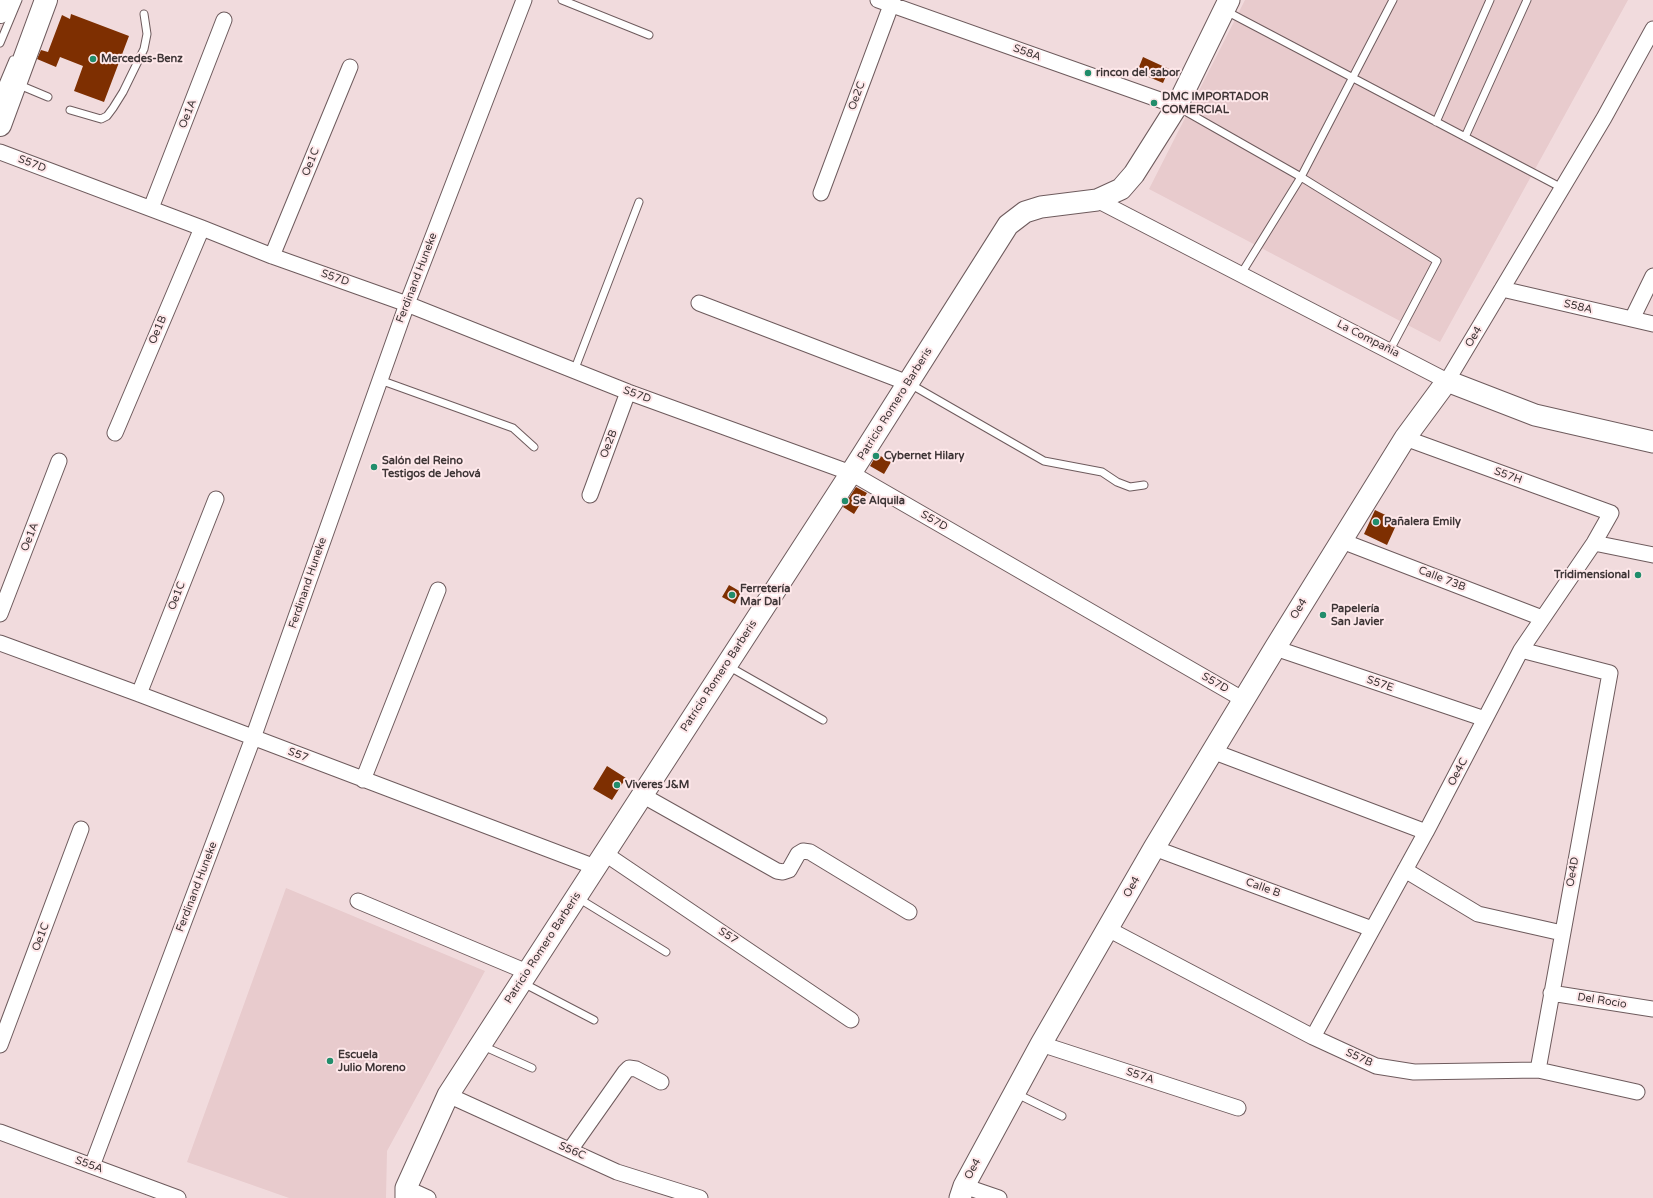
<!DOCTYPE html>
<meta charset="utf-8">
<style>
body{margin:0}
canvas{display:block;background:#f1dbdd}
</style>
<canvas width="1653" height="1198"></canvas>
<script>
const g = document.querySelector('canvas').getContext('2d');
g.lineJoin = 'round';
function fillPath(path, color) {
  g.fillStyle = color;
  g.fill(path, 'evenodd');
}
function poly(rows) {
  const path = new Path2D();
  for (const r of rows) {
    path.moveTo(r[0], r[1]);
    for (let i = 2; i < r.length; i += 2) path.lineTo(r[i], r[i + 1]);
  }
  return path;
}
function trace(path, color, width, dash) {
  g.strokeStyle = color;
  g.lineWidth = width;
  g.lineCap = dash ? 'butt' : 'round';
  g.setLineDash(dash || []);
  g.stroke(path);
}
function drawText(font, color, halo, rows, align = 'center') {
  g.font = font + ' "Varela Round",sans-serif';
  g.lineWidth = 4;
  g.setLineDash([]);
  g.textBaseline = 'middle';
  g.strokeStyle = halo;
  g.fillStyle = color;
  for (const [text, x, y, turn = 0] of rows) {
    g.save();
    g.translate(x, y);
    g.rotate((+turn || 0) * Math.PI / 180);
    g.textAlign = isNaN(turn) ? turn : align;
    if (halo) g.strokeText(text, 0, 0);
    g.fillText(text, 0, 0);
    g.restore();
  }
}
fillPath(poly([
 [1245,0,1628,0,1440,342,1149,189],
 [286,888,485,971,387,1151,386,1198,289,1198,187,1162]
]), '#e8cbcd');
fillPath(poly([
 [71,14,129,36,104,102,74,91,83,66,60,57,56,67,37,59,41,50,48,52,62,15,70,19],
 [1143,57,1169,69,1163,83,1137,72],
 [877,454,891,462,884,474,870,466],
 [856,487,867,493,854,514,843,507],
 [1375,510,1398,521,1387,545,1364,534],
 [729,585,741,592,735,604,722,597],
 [607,766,626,778,612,800,593,789]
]), '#7e2f01');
const lane = poly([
 [562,0,649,35],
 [1226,11,1562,188],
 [0,43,18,0],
 [17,84,48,97],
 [0,91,13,60],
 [1178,107,1301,177,1437,261,1390,350],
 [70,110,101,119,107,116,113,108,123,92,144,49,147,34,144,14],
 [1436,122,1490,0],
 [1465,137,1527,0],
 [1241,274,1301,177,1393,0],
 [574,371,639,202],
 [380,380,513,428,534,447],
 [910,384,1044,461,1102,472,1117,482,1130,487,1144,485],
 [728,666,823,720],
 [578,898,666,952],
 [523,983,594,1020],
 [483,1046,532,1068],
 [1017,1094,1062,1116]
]);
const street = poly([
 [878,0,1177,106],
 [0,152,202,228,272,256,407,304,628,392,851,473,1244,700],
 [821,193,893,0],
 [1097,200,1447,381,1604,118,1653,29],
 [151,208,224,20],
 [272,256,350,67],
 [1502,289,1653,324],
 [699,303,908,383],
 [1632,319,1653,276],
 [115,433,202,228],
 [590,495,628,392],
 [1342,541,1542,618],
 [1594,543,1653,555],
 [0,614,59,461],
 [0,643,139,694,595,867],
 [1275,648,1485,719],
 [1521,650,1610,673,1538,1070],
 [139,694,216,499],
 [1212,751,1426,832],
 [363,780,438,590],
 [642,795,777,871,783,872,789,870,798,854,803,851,810,852,909,912],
 [1154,848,1372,929],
 [604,853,851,1020],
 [1405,870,1478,914,1562,933],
 [358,901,527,972],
 [1108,929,1313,1037,1376,1066,1414,1072,1538,1070,1637,1092],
 [1551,993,1653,1009],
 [1313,1037,1426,832,1521,650,1594,543,1611,513,1405,438],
 [1041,1044,1238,1108],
 [0,1045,81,829],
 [448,1095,617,1172,700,1198],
 [0,1132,178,1198],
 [570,1150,625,1072,629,1068,636,1069,661,1082],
 [92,1166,253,738,407,304,524,0],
 [964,1186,999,1198],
 [406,1188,428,1198]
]);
const secondary = poly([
 [406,1198,406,1188,448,1095,851,473,1008,225,1025,212,1041,207,1097,200,1121,189,1134,174,1177,106,1229,0],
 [960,1198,964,1186,1041,1044,1154,848,1275,648,1405,438,1447,381,1535,415,1653,442]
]);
const primary = poly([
 [0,12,5,0],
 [0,125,46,0]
]);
trace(lane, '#6e5b5d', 9);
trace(street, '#6e5b5d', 17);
trace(secondary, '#6e5b5d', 23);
trace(primary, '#6e5b5d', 24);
trace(lane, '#fff', 7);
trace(street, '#fff', 15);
trace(secondary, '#fff', 21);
trace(primary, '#fff', 22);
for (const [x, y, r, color] of [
 [93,59,4,"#218d6b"],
 [1088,73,4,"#218d6b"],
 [1154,103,4,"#218d6b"],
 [876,456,4,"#218d6b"],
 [374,467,4,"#218d6b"],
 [845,501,4,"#218d6b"],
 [1376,522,4,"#218d6b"],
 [1638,575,4,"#218d6b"],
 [732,595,4,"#218d6b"],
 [1323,615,4,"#218d6b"],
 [617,785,4,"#218d6b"],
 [330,1061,4,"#218d6b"]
]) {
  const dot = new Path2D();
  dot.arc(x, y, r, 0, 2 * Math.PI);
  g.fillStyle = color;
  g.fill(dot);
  trace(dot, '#fee8ea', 1.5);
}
drawText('11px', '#3e3536', '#fee8ea', [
 ["S58A",1027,53,20],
 ["Oe2C",857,96,-70],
 ["Oe1A",188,114,-69],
 ["Oe1C",311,162,-68],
 ["S57D",32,164,21],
 ["S57D",335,278,19],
 ["Ferdinand Huneke",417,278,-69],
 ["S58A",1578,307,13],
 ["Oe1B",158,330,-67],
 ["Oe4",1474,337,-59],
 ["La Compañia",1368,339,27],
 ["S57D",637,395,20],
 ["Patricio Romero Barberis",895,404,-58],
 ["Oe2B",609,444,-69],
 ["S57H",1508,476,20],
 ["S57D",934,521,30],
 ["Oe1A",30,537,-69],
 ["Calle 73B",1442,579,21],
 ["Ferdinand Huneke",308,583,-71],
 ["Oe1C",177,596,-69],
 ["Oe4",1299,609,-58],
 ["Patricio Romero Barberis",719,676,-57],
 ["S57D",1215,683,30],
 ["S57E",1380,684,19],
 ["S57",298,755,21],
 ["Oe4C",1458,772,-62],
 ["Oe4D",1573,872,-80],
 ["Ferdinand Huneke",197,887,-69],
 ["Oe4",1132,887,-60],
 ["Calle B",1263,888,20],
 ["S57",728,936,34],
 ["Oe1C",41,937,-69],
 ["Patricio Romero Barberis",543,948,-57],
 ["Del Rocio",1602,1001,9],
 ["S57B",1359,1058,25],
 ["S57A",1140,1076,18],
 ["S56C",572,1151,24],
 ["S55A",89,1165,20],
 ["Oe4",973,1169,-61]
]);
drawText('bold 11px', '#3e3536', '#fee8ea', [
 ["Mercedes-Benz",101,59],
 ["rincon del sabor",1096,73],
 ["DMC IMPORTADOR",1162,97],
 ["COMERCIAL",1162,110],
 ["Cybernet Hilary",884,456],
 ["Salón del Reino",382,461],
 ["Testigos de Jehová",382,474],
 ["Se Alquila",853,501],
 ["Pañalera Emily",1384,522],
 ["Tridimensional",1630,575,"right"],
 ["Ferretería",740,589],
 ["Mar Dal",740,602],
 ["Papelería",1331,609],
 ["San Javier",1331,622],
 ["Viveres J&M",625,785],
 ["Escuela",338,1055],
 ["Julio Moreno",338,1068]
], 'left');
</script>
